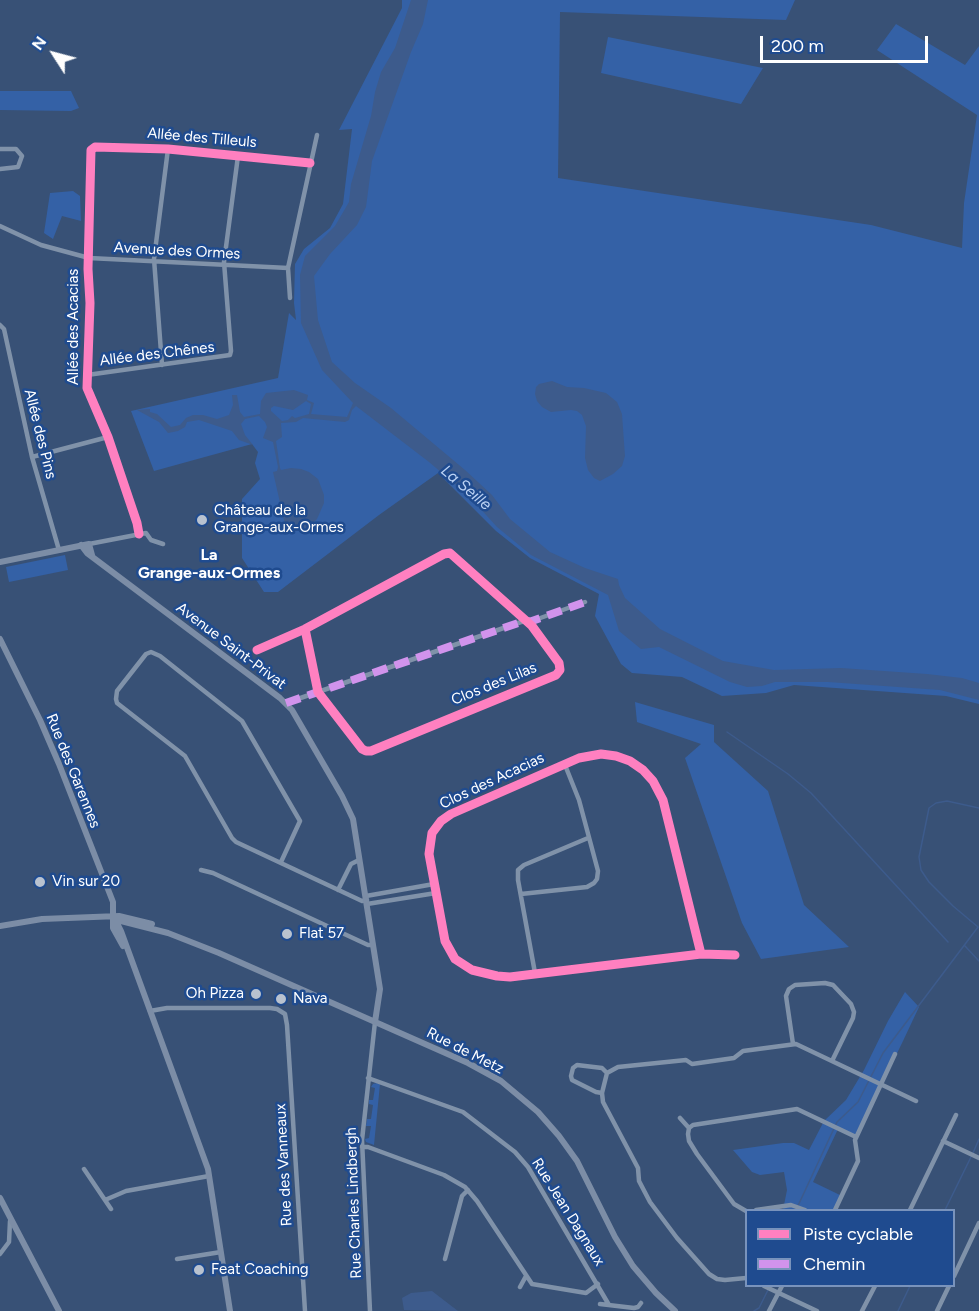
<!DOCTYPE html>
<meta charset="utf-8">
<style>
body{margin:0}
#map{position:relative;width:979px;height:1311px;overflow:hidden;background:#385176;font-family:Figtree,sans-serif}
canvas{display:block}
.legend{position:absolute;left:745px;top:1209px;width:210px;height:78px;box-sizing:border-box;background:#1f4b8f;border:2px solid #7993bc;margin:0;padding:8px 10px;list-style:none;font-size:18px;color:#fff}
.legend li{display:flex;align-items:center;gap:12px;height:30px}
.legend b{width:30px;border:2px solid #7993bc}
.north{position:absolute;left:24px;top:24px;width:60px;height:60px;-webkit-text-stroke:4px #1f4b8f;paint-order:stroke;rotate:306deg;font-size:16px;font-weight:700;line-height:24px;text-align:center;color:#fff}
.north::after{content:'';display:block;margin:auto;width:21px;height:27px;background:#fff;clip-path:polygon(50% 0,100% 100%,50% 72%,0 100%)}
.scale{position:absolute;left:760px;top:36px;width:168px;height:27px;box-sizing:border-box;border:3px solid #fff;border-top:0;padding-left:8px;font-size:18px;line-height:21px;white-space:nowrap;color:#fff;-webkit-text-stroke:4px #1f4b8f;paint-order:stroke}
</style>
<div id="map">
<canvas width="979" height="1311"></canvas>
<ul class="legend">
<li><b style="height:8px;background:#ff80c0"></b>Piste cyclable</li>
<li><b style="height:8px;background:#d193ec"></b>Chemin</li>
</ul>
<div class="north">N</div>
<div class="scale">200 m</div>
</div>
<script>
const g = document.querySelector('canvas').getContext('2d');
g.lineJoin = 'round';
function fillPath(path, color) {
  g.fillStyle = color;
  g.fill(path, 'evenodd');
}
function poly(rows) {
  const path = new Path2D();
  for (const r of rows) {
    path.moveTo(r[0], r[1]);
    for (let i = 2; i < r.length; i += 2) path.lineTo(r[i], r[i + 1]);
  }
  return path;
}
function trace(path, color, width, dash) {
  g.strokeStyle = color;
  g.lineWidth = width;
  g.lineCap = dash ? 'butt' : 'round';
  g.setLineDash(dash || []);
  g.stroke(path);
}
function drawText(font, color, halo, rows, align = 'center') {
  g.font = font + ' Figtree,sans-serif';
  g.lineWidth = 5;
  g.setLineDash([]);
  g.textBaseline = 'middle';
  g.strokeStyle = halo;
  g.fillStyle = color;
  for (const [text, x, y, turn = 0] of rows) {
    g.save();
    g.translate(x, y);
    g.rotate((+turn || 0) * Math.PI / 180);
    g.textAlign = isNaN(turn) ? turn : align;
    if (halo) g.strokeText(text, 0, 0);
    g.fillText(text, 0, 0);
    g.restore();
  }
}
fillPath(poly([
 [402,0,795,0,786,20,560,12,558,178,871,225,962,248,964,203,977,115,877,50,896,24,965,65,979,46,979,704,946,696,794,685,766,693,722,696,682,677,632,673,621,664,595,616,599,594,530,558,496,531,438,473,379,515,278,592,264,592,242,558,242,499,260,479,255,463,258,452,252,444,154,471,131,411,278,378,289,313,296,320,294,303,295,264,304,249,330,228,343,204,352,129,339,130,402,8],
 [608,37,763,68,741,104,601,73],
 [0,91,71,91,79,108,71,111,0,110],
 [73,191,80,196,81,221,62,216,53,239,44,233,50,193],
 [65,555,68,570,9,582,6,567],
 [635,702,714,725,714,742,768,791,804,905,849,947,761,959,742,923,685,758,701,744,637,722],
 [905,992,919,1007,903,1041,856,1137,838,1129,813,1182,842,1196,835,1210,805,1210,801,1208,800,1210,783,1210,787,1190,784,1172,760,1175,752,1172,733,1150,783,1143,794,1143,809,1150,824,1121,846,1100,864,1070,888,1021],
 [377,1083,380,1084,374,1145,366,1142,365,1139,369,1138,371,1126,366,1126,367,1119,371,1119,373,1105,369,1104,369,1100,373,1100,375,1088,371,1087,373,1084]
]), '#3461a6');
fillPath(poly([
 [411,0,428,0,423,24,411,52,372,161,366,207,357,225,330,254,314,276,318,320,332,362,355,383,391,408,465,470,492,495,510,519,550,552,585,568,618,579,619,585,625,598,660,629,723,661,774,670,841,668,927,674,962,678,979,683,979,700,940,690,828,682,775,682,762,686,747,687,730,682,659,647,641,649,619,631,608,595,531,555,497,527,468,495,429,462,356,406,352,410,349,420,345,422,303,418,296,422,281,423,282,437,276,441,280,468,281,470,291,468,301,469,309,472,318,479,324,495,324,503,317,519,311,525,301,530,287,533,273,472,277,471,278,467,273,442,263,438,267,427,265,422,259,416,245,419,241,424,245,435,253,445,239,440,232,431,199,420,187,422,185,427,178,431,168,433,159,422,137,410,150,409,150,412,157,414,171,427,180,425,186,418,193,415,203,415,217,419,229,415,233,405,232,395,237,395,240,412,244,417,260,414,261,401,266,393,294,390,308,395,307,400,314,403,311,414,347,417,353,403,322,370,301,323,300,275,305,256,335,226,349,202,351,184,371,116,375,92,381,72,395,48],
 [306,401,311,404,309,414,295,418,292,416,288,420,282,421,271,411,271,408,274,406,293,410],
 [552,381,567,387,584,388,606,393,617,402,622,414,625,456,622,466,613,474,600,481,594,478,588,470,585,458,586,426,582,415,577,411,571,410,551,412,542,407,537,401,535,394,536,387,539,384],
 [432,1291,458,1311,404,1310,402,1298,411,1293]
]), '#3d5b8c');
trace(poly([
 [727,732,788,774,811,793,948,942],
 [965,946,979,961],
 [973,1153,979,1139],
 [796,1210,837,1122,858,1102,883,1053,978,927,953,906,929,882,921,870,919,857,929,808,936,803,947,801,979,808],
 [945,1210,971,1157],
 [754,1311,759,1308,770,1286],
 [898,1311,910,1286]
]), '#3d5b8c', 1.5);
trace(poly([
 [0,149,16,149,22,156,18,167,0,169],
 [0,226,41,245,89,258,288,268],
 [290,298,288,268,317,135],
 [0,325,4,329,32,457,59,550],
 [162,365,154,259,168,149],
 [87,375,230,355,231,351,224,262,238,156],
 [32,457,108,437],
 [139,534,137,523,108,437,87,388,90,303,88,269,91,150,95,147,168,149,310,163],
 [89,544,146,533,151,540,163,544],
 [257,650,305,629,444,554,450,553,532,626,559,663,560,670,556,675,371,751,366,751,362,749,318,692,305,629],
 [286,703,521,622,532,621,585,602],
 [281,862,300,821,242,721,160,656,151,652,146,654,117,691,116,699,117,703,185,756,232,838,236,842,362,901,367,900],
 [201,870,213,873,368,945,373,945],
 [338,890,351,864,359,860],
 [521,894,587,887,594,883,597,879,598,871,579,800,565,765],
 [366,896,434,884],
 [367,904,436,893],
 [701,954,663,800,653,781,643,770,630,761,616,756,601,754,579,758,451,814,441,821,432,833,429,854,445,941,455,959,472,970,497,976,510,977,701,954,735,955],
 [535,973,518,880,518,870,524,865,588,838],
 [150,1011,167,1008,270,1008,277,1009,285,1014,287,1025,305,1311],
 [793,1044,786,996,789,989,795,985,825,983,833,985,851,1004,854,1012,853,1018,832,1061],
 [368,1078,463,1112,515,1152,528,1167,609,1305],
 [602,1093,596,1092,572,1080,571,1076,573,1068,577,1065,602,1068,607,1073],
 [680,1118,689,1128],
 [943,1141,979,1158],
 [362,1147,368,1147,444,1175,465,1187,477,1201,532,1284,586,1293,598,1284],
 [84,1169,111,1209],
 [105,1200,126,1191,209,1176],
 [756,1210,791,1205,805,1210],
 [835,1210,858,1161,855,1140,895,1054],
 [910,1210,956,1115],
 [746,1211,734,1204,697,1154,689,1141,688,1134,689,1128,693,1125,797,1109,856,1137],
 [0,1254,9,1242,10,1221],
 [177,1259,221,1252],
 [445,1259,462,1196,468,1190],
 [954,1276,979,1223],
 [746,1278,725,1280,717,1279,709,1274,677,1238,650,1202,639,1181,638,1168,603,1102,602,1093,607,1073,618,1067,686,1060,692,1064,734,1058,743,1051,796,1044,916,1101],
 [764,1286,817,1311],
 [520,1287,526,1276],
 [600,1304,634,1308,638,1307,641,1303],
 [370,1311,362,1140,375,1022],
 [769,1311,782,1286],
 [862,1311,875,1286],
 [937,1311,949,1286]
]), '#8092a9', 4.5);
trace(poly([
 [81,545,87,553,280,698,292,710,342,796,353,819,380,989,375,1022],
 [0,562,89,544,92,555],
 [0,639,40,720,59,764,113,902,113,928,123,946],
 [113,917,121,921,168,933,219,953,468,1063,501,1081,538,1112,559,1136,577,1161,615,1237,633,1266,656,1293,675,1311],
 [114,917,121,931,208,1169,230,1311],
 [0,926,42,919,119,916,152,924],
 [0,1198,59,1311]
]), '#7c8da6', 6);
trace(poly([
 [286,703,521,622,532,621,585,602]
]), '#d193ec', 8, [15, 8]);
trace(poly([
 [139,534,137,523,108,437,87,388,90,303,88,269,91,150,95,147,168,149,310,163],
 [257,650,305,629,444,554,450,553,532,626,559,663,560,670,556,675,371,751,366,751,362,749,318,692,305,629],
 [701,954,663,800,653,781,643,770,630,761,616,756,601,754,579,758,451,814,441,821,432,833,429,854,445,941,455,959,472,970,497,976,510,977,701,954,735,955]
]), '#ff80c0', 9);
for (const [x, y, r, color] of [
 [202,520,6,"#b9c2cf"],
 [40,882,6,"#b9c2cf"],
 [287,934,6,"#b9c2cf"],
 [256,994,6,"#b9c2cf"],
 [281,999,6,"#b9c2cf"],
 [199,1270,6,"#b9c2cf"]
]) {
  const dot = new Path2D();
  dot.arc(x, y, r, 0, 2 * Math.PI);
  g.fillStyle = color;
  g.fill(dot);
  trace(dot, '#1f4b8f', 2);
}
drawText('15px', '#fff', '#1f4b8f', [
 ["Allée des Tilleuls",202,138,5],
 ["Avenue des Ormes",177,251,3],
 ["Allée des Acacias",74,327,-90],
 ["Allée des Chênes",157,354,-7],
 ["Allée des Pins",40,434,76],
 ["Avenue Saint-Privat",231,646,37],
 ["Clos des Lilas",494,684,-22],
 ["Rue des Garennes",73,771,68],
 ["Clos des Acacias",492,781,-25],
 ["Rue de Metz",465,1051,27],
 ["Rue des Vanneaux",284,1165,-93],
 ["Rue Charles Lindbergh",354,1203,-92],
 ["Rue Jean Dagnaux",568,1212,58]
]);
drawText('15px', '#fff', '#1f4b8f', [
 ["Château de la",214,511],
 ["Grange-aux-Ormes",214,528],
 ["Vin sur 20",52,882],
 ["Flat 57",299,934],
 ["Oh Pizza",244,994,"right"],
 ["Nava",293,999],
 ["Feat Coaching",211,1270]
], 'left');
drawText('italic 16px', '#bbd2f4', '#1f4b8f', [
 ["La Seille",466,488,40]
]);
drawText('bold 16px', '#fff', '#1f4b8f', [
 ["La",209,555],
 ["Grange-aux-Ormes",209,573]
]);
</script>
